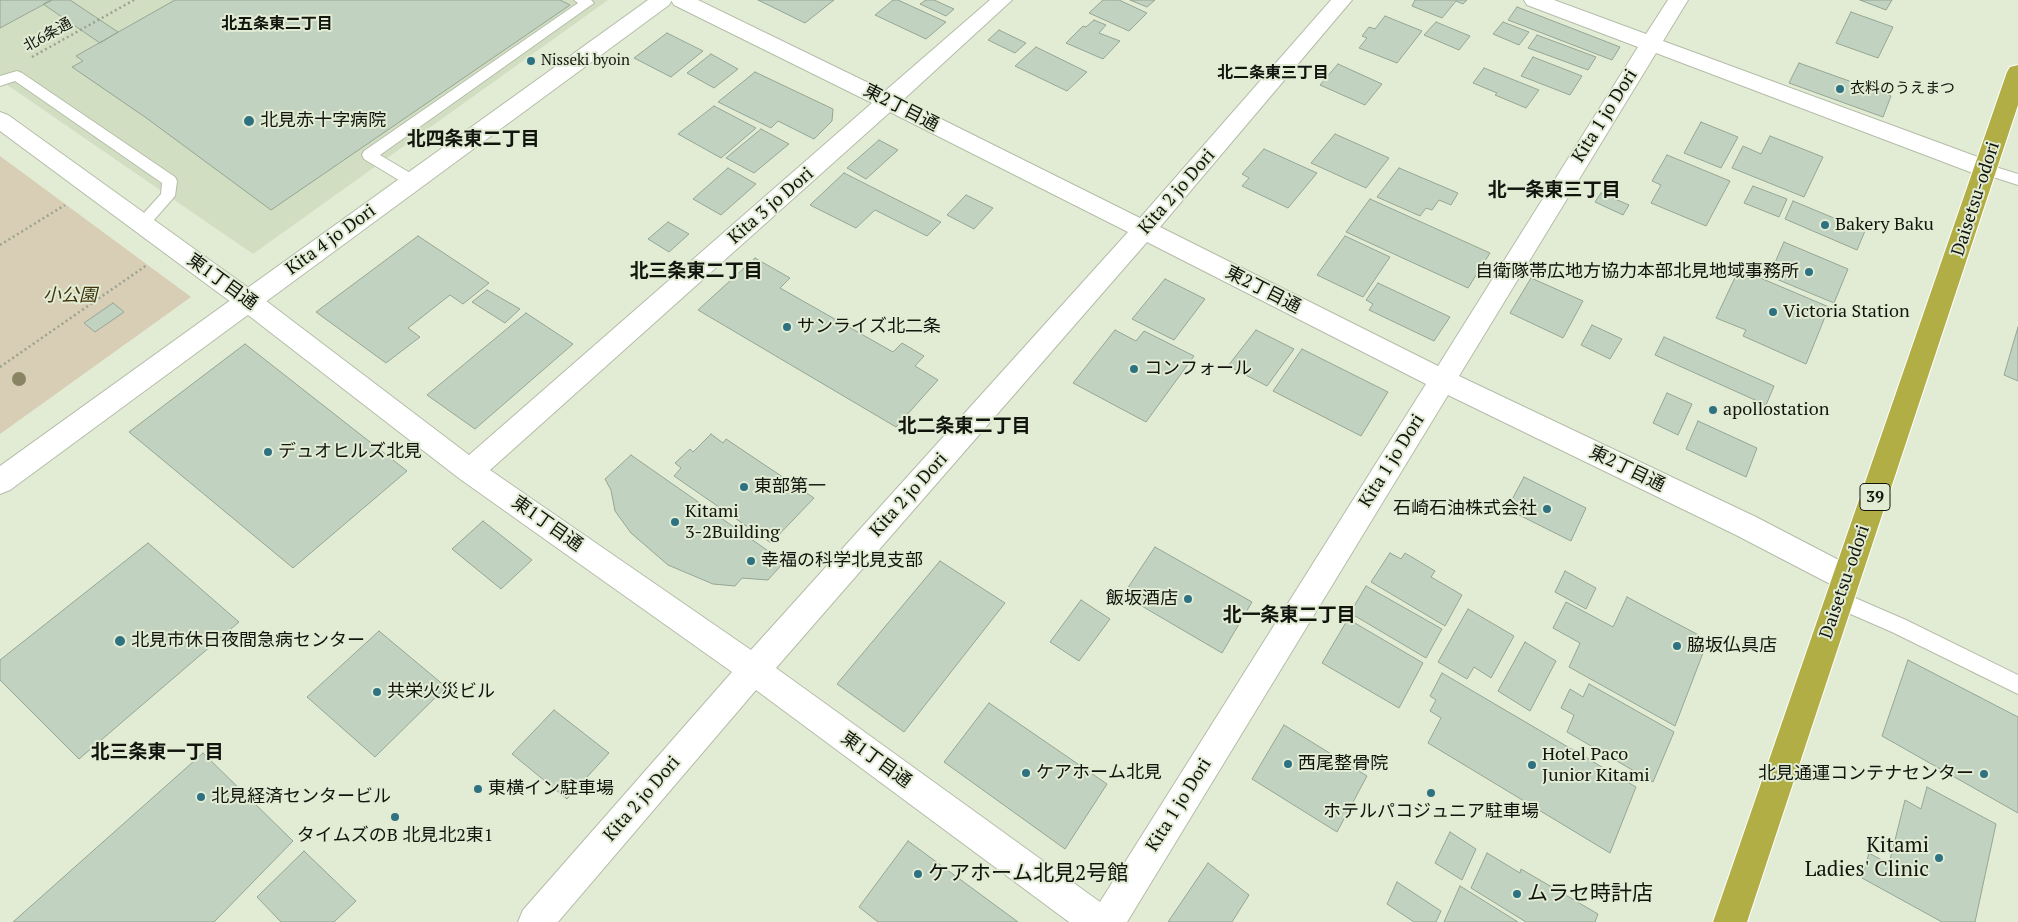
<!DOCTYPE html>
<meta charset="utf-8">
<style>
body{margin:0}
canvas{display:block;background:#e2ebd4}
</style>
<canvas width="2018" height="922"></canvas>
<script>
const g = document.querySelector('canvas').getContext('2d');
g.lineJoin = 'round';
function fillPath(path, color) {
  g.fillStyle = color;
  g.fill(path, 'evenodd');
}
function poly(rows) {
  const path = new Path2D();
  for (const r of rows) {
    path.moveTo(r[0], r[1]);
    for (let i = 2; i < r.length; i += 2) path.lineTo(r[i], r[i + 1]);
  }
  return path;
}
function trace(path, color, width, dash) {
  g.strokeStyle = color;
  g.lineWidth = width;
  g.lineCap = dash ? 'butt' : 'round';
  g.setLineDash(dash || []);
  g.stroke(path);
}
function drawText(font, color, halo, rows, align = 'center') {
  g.font = font + ' "PT Serif","Noto Sans JP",serif';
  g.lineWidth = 4;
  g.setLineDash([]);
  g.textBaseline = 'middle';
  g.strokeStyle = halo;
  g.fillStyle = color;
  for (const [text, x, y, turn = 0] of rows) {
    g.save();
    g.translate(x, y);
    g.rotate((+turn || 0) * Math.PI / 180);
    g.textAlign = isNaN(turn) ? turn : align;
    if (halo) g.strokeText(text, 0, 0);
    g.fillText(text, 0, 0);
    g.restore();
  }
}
fillPath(poly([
 [0,0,608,0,253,254,0,80]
]), '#d2dec1');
fillPath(poly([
 [0,156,191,297,0,434]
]), '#d8ceb5');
const building = poly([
 [0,0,52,0,0,28,0,0],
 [52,0,70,0,118,32,100,43,43,4,52,0],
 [175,0,560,0,570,5,271,210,145,117,72,67,83,61,76,56,175,0],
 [758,0,834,0,805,23,758,0],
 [893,0,898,0,946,22,926,39,875,15,893,0],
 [926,0,934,0,954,9,946,16,920,4,926,0],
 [1103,0,1119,0,1147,13,1129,31,1089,13,1103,0],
 [1130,0,1155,0,1147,7,1130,0],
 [1415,0,1467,0,1463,4,1456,1,1442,18,1412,6,1415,0],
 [1860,0,1892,0,1886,10,1860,0],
 [1517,7,1620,47,1612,60,1508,20,1517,7],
 [1851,12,1893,27,1878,58,1836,43,1851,12],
 [1385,16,1422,31,1397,63,1359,48,1367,38,1362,36,1369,27,1375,29,1385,16],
 [1094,20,1106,25,1099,33,1120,41,1103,59,1066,43,1083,26,1086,27,1094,20],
 [1436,22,1470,36,1459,50,1424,35,1436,22],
 [1503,22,1529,32,1519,45,1493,34,1503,22],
 [999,30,1026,43,1015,53,988,40,999,30],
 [667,33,703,51,671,77,634,58,667,33],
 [1537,35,1596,57,1588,70,1528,48,1537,35],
 [1036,47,1087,72,1067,91,1015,66,1036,47],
 [711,54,738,69,714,88,687,73,711,54],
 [1533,57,1582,76,1570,95,1521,76,1533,57],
 [1799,63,1891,96,1883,117,1789,83,1799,63],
 [1338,64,1382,84,1365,105,1320,85,1338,64],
 [1484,68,1539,90,1526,108,1495,95,1497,93,1473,83,1484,68],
 [755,72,833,109,832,121,814,139,778,121,771,128,718,102,755,72],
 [714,106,756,128,721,158,678,134,714,106],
 [1701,122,1738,137,1721,168,1684,153,1701,122],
 [761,129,789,144,754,173,726,158,761,129],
 [1335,134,1389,158,1366,188,1311,163,1335,134],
 [1770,136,1823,157,1804,197,1732,168,1743,146,1761,154,1770,136],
 [879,140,898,150,866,179,847,168,879,140],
 [1264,149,1317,173,1288,208,1242,186,1249,178,1242,174,1264,149],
 [1667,155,1730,181,1706,226,1651,203,1661,185,1652,181,1667,155],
 [728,168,756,184,721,215,693,199,728,168],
 [1399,168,1458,193,1451,205,1439,200,1432,210,1426,208,1420,216,1377,197,1399,168],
 [844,173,941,222,927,236,875,210,856,228,810,205,844,173],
 [1753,186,1787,199,1779,217,1744,203,1753,186],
 [1601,193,1629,205,1623,215,1595,202,1601,193],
 [966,195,993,208,974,229,947,215,966,195],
 [1370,199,1490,253,1468,288,1346,232,1370,199],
 [1793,201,1865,231,1857,250,1785,219,1793,201],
 [668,222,689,234,669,252,648,239,668,222],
 [418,236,489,283,463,304,450,295,408,328,420,337,386,363,316,312,418,236],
 [1345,236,1390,257,1363,297,1317,275,1345,236],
 [1784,242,1848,269,1834,303,1769,276,1784,242],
 [755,258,790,278,780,288,893,352,902,343,924,356,915,366,938,380,896,427,698,310,755,258],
 [1739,269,1829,307,1806,364,1743,336,1746,330,1716,318,1739,269],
 [1531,278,1583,301,1563,338,1510,313,1531,278],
 [1165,279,1205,299,1174,340,1132,319,1165,279],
 [1378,283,1450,317,1434,341,1369,310,1373,304,1366,300,1378,283],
 [487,290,520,309,505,323,472,302,487,290],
 [113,303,124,312,95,332,84,323,113,303],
 [526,313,573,344,475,429,427,395,526,313],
 [1592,325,1622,339,1610,359,1581,345,1592,325],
 [2018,327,2018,381,2004,375,2018,327],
 [1115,330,1136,341,1144,331,1194,356,1146,422,1073,383,1115,330],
 [1256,330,1294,349,1267,386,1228,366,1256,330],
 [1664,337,1774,386,1766,405,1655,355,1664,337],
 [245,344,407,471,293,568,129,432,245,344],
 [1302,349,1388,392,1361,436,1273,391,1302,349],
 [1667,393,1692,404,1678,435,1653,423,1667,393],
 [1698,421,1757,448,1746,477,1686,449,1698,421],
 [711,434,723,443,726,439,814,498,771,543,674,476,681,468,675,463,690,449,693,452,711,434],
 [631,455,784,562,768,580,742,578,735,586,713,584,668,565,631,533,615,511,611,490,605,479,631,455],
 [1524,477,1586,508,1571,541,1507,509,1524,477],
 [483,521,532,560,501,589,452,549,483,521],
 [148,543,239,622,79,759,0,680,0,660,148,543],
 [1155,547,1252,602,1222,653,1123,595,1155,547],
 [1390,553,1401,559,1405,553,1435,571,1431,577,1462,595,1445,626,1371,582,1390,553],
 [940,561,1005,603,904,732,837,684,940,561],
 [1565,571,1596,588,1586,609,1555,592,1565,571],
 [1366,586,1442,629,1426,658,1350,613,1366,586],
 [1627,597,1708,640,1675,726,1569,667,1580,643,1553,628,1566,602,1613,627,1627,597],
 [1081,600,1110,619,1079,661,1050,642,1081,600],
 [1468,609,1514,636,1491,678,1474,667,1467,679,1438,662,1468,609],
 [1348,619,1423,663,1399,708,1322,663,1348,619],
 [379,631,446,687,375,757,307,697,379,631],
 [1525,642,1556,661,1530,711,1498,691,1525,642],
 [1908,660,2018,717,2018,813,1882,736,1908,660],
 [1442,673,1636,787,1610,853,1428,743,1441,718,1430,711,1436,700,1430,696,1442,673],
 [1589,684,1674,732,1653,782,1567,732,1574,715,1561,708,1570,689,1583,697,1589,684],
 [989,703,1107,784,1065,849,944,762,989,703],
 [554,710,609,753,567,799,512,754,554,710],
 [1284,725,1367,776,1337,832,1252,779,1284,725],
 [203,753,293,841,214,922,13,922,203,753],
 [1927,787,1996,824,1975,922,1942,922,1862,878,1869,853,1889,864,1905,800,1921,809,1927,787],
 [1450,832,1476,849,1462,880,1435,863,1450,832],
 [908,841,1018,922,878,922,859,907,908,841],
 [304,851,356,901,334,922,281,922,257,897,304,851],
 [1487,853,1520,873,1521,869,1598,914,1595,922,1526,922,1471,888,1487,853],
 [1208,863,1249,895,1232,922,1168,922,1208,863],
 [1397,882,1441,911,1436,922,1414,922,1387,904,1397,882],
 [1460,886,1518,922,1444,922,1460,886]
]);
fillPath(building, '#c1d3c0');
trace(building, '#95a694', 1);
const lane = poly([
 [574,0,591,0,594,3,380,155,417,177,419,181,417,185,412,186,407,185,364,159,362,155,364,151,578,3,574,0],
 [17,71,22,73,175,177,177,181,175,196,147,228,142,230,137,228,134,224,161,194,162,183,15,81,0,86,0,76,17,71],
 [1986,164,2018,174,2018,185,1981,173,1979,169,1981,165,1986,164],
 [1839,591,1906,620,2018,675,2018,694,1892,632,1832,606,1830,600,1832,594,1839,591]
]);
const street = poly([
 [671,0,698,0,885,91,990,0,1012,0,903,100,1140,218,1331,0,1352,0,1160,227,1438,366,1638,47,1527,5,1524,0,1554,0,1646,34,1668,0,1688,0,1663,41,1994,163,1998,169,1994,175,1986,177,1978,175,1656,53,1459,376,1756,517,1856,569,1861,578,1856,587,1846,591,1836,587,1736,535,1448,395,1127,922,1069,922,756,690,558,922,518,922,523,910,732,672,460,479,239,308,0,131,0,112,8,115,257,294,469,455,872,103,674,5,671,0],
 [890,112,1128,232,751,650,490,470,890,112],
 [1147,242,1426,384,1100,902,776,668,1147,242]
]);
const secondary = poly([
 [648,0,672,0,669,5,10,490,0,494,0,466,648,0]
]);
const highway = poly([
 [2018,65,2018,105,1747,922,1713,922,2007,72,2010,67,2018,65]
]);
trace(lane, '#b4bda8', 2);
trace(street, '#b4bda8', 2);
trace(secondary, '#b4bda8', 2);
trace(highway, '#fff', 2);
trace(poly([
 [32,57,134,0],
 [0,245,65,205],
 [0,367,147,265]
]), '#9ba290', 2.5, [2, 3]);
fillPath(lane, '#fff');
fillPath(street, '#fff');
fillPath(secondary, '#fff');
fillPath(highway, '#b1ae45');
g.fillStyle = '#898564';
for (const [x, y] of [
 [19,379]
]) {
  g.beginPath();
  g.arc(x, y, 7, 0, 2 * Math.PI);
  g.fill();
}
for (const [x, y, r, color] of [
 [531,61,5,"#2e7282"],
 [1840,89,5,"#2e7282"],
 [249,121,6,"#2e7282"],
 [1825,225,5,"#2e7282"],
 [1809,272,5,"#2e7282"],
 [1773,312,5,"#2e7282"],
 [787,327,5,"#2e7282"],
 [1134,369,5,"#2e7282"],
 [1713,410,5,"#2e7282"],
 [268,452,5,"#2e7282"],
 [744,487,5,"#2e7282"],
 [1547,509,5,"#2e7282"],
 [675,522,5,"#2e7282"],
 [751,561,5,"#2e7282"],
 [1188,599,5,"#2e7282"],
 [120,641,6,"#2e7282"],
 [1677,646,5,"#2e7282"],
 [377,692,5,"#2e7282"],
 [1288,764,5,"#2e7282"],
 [1532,765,5,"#2e7282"],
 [1026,773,5,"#2e7282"],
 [1984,774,5,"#2e7282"],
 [478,789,5,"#2e7282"],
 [1431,793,5,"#2e7282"],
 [201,797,5,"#2e7282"],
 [395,817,5,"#2e7282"],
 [1939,858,5,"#2e7282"],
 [918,874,5,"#2e7282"],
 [1517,894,5,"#2e7282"]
]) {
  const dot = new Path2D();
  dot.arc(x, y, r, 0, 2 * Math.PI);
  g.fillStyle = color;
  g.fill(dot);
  trace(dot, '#e2ebd4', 2);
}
drawText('15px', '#12150d', '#e2ebd4', [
 ["北6条通",48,35,-29]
]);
drawText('15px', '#12150d', '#e2ebd4', [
 ["Nisseki byoin",541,61],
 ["衣料のうえまつ",1850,89]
], 'left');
drawText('bold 16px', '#12150d', '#e2ebd4', [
 ["北五条東二丁目",277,24],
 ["北二条東三丁目",1273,73]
]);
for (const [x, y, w] of [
 [1875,497,30]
]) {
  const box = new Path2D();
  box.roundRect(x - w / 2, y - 13.5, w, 27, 4);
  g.fillStyle = '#e2ebd4';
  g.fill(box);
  trace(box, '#12150d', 1);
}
drawText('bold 16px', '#12150d', null, [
 ["39",1875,497]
]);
drawText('18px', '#12150d', '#e2ebd4', [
 ["東2丁目通",901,108,27],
 ["Kita 1 jo Dori",1605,116,-58],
 ["Kita 2 jo Dori",1177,192,-49],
 ["Daisetsu-odori",1976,199,-72],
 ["Kita 3 jo Dori",771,206,-41],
 ["Kita 4 jo Dori",331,240,-36],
 ["東1丁目通",222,282,36],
 ["東2丁目通",1263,290,27],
 ["Kita 1 jo Dori",1392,461,-58],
 ["東2丁目通",1627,469,26],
 ["Kita 2 jo Dori",909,495,-48],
 ["東1丁目通",547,524,35],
 ["Daisetsu-odori",1845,582,-71],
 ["東1丁目通",876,760,36],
 ["Kita 2 jo Dori",642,799,-49],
 ["Kita 1 jo Dori",1179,805,-58]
]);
drawText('18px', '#12150d', '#e2ebd4', [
 ["北見赤十字病院",260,121],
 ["Bakery Baku",1835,225],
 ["自衛隊帯広地方協力本部北見地域事務所",1799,272,"right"],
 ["Victoria Station",1783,312],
 ["サンライズ北二条",797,327],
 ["コンフォール",1144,369],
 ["apollostation",1723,410],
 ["デュオヒルズ北見",278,452],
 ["東部第一",754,487],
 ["石崎石油株式会社",1537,509,"right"],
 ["Kitami",685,512],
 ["3-2Building",685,533],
 ["幸福の科学北見支部",761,561],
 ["飯坂酒店",1178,599,"right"],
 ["北見市休日夜間急病センター",131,641],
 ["脇坂仏具店",1687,646],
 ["共栄火災ビル",387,692],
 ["Hotel Paco",1542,755],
 ["Junior Kitami",1542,776],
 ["西尾整骨院",1298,764],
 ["ケアホーム北見",1036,773],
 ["北見通運コンテナセンター",1974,774,"right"],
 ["東横イン駐車場",488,789],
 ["北見経済センタービル",211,797],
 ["ホテルパコジュニア駐車場",1431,812,"center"],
 ["タイムズのB 北見北2東1",395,836,"center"]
], 'left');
drawText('italic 18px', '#403209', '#e2ebd4', [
 ["小公園",70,296]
]);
drawText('bold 19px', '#12150d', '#e2ebd4', [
 ["北四条東二丁目",473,140],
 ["北一条東三丁目",1554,191],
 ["北三条東二丁目",696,272],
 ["北二条東二丁目",964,427],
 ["北一条東二丁目",1289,616],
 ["北三条東一丁目",157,753]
]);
drawText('21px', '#12150d', '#e2ebd4', [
 ["Kitami",1929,846,"right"],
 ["Ladies' Clinic",1929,870,"right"],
 ["ケアホーム北見2号館",928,874],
 ["ムラセ時計店",1527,894]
], 'left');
</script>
